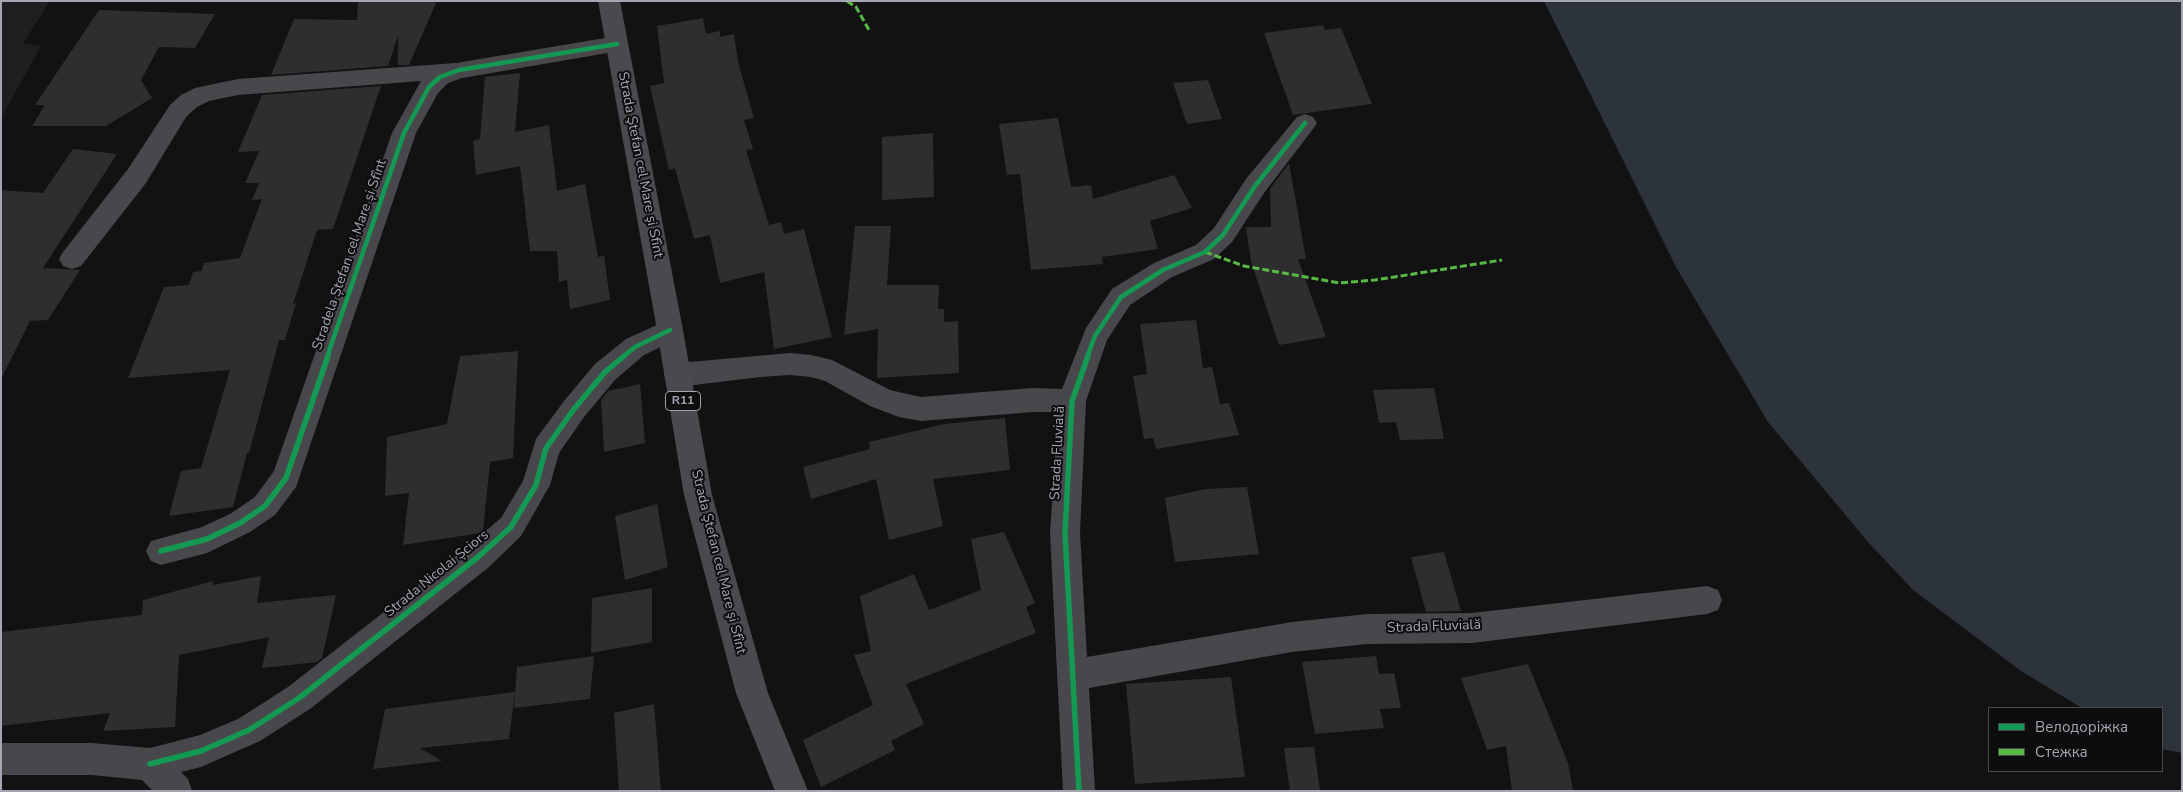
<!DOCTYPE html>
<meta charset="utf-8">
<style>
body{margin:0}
#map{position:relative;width:2183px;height:792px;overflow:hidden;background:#121213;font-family:"Nunito Sans",sans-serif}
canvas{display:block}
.frame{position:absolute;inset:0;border:2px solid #a4a6b2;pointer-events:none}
.legend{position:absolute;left:1988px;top:707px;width:175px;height:65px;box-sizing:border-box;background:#0d0d0e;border:1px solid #494a50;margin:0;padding:6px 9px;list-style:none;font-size:15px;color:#a4a6b2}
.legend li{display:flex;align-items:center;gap:10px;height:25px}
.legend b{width:25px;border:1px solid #494a50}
</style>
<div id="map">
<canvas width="2183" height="792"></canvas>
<div class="frame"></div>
<ul class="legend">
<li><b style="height:6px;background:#139951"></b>Велодоріжка</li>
<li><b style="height:6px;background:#58b947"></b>Стежка</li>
</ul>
</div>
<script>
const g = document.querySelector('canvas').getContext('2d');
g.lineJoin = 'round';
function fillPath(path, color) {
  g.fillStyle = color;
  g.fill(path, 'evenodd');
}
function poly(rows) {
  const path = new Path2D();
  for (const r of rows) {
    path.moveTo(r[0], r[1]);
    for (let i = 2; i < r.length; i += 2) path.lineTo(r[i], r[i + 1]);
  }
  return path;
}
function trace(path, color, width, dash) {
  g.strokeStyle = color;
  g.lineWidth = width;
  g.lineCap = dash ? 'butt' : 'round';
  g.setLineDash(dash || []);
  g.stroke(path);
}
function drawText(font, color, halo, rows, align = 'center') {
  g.font = font + ' "Nunito Sans",sans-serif';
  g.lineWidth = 4;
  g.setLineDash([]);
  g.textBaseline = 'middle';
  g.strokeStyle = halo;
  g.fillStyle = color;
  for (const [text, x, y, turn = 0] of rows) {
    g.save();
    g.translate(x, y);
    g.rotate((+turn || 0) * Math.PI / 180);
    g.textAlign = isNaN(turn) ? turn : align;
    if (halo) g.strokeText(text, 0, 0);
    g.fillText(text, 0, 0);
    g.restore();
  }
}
fillPath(poly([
 [1,1,50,1,23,43,41,46,1,118]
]), '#1f1f21');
fillPath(poly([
 [1544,1,2182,1,2182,753,2162,749,2162,708,2082,708,2021,671,1913,590,1868,542,1768,422,1676,267]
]), '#2d333a');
fillPath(poly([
 [358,1,437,1,409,65,398,65,398,36,388,66,271,75,294,19,357,20],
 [99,10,215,14,195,48,159,47,141,80,152,98,106,126,32,126,45,105,35,105],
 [703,18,706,34,720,31,720,37,734,34,738,62,754,118,744,120,753,149,746,150,769,225,781,222,784,234,804,229,832,337,774,349,764,272,720,283,710,235,694,239,675,168,669,170,650,86,664,83,657,26],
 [1323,25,1325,30,1341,28,1372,104,1293,115,1264,33],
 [520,73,515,132,549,125,557,191,585,184,598,257,604,256,610,300,570,309,567,280,559,282,557,251,530,251,520,166,476,175,473,141,480,139,485,77],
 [1208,80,1222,119,1187,124,1173,83],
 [381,86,333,229,317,230,293,304,296,303,285,340,279,340,249,453,247,453,233,507,169,516,181,471,201,468,230,370,128,378,164,287,189,285,193,272,202,271,204,263,240,258,262,199,252,200,259,183,245,183,259,151,238,152,262,95],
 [1058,118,1071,187,1091,185,1093,199,1174,175,1192,208,1150,221,1158,249,1102,257,1103,264,1031,270,1020,174,1007,175,999,124],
 [933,133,934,197,882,200,882,137],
 [73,149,117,154,43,268,80,270,48,320,30,321,1,379,1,190,43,193],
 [1289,163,1306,259,1298,259,1326,337,1279,345,1251,262,1246,227,1271,227,1270,189],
 [855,226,891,226,887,285,939,285,938,309,944,309,944,322,958,321,959,373,877,378,878,329,844,335],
 [1196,320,1203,368,1212,367,1220,404,1229,403,1239,435,1156,449,1153,438,1144,439,1133,376,1147,374,1140,324],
 [518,351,513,458,490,462,483,531,480,533,403,545,409,493,385,496,387,437,447,424,460,356],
 [640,384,645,443,604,452,601,400,608,391],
 [1434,388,1444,439,1400,440,1396,422,1379,423,1373,390],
 [1005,418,1010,470,933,479,943,526,889,540,876,479,811,499,803,467,870,449,869,442,944,424],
 [1247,487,1259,554,1175,562,1165,498,1205,489],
 [657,504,668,567,625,580,615,516],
 [1004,532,1035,603,1026,607,1036,633,906,684,924,724,891,741,895,750,821,787,803,740,873,705,854,655,871,651,860,596,914,574,929,610,981,590,971,539],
 [1444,552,1461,611,1426,612,1411,557],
 [261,576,257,603,336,595,322,658,317,662,262,668,269,637,179,655,175,727,103,731,110,713,1,726,1,632,142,615,143,600,213,581,213,585],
 [652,588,652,642,591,653,592,598],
 [594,656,590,699,514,708,517,667],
 [1376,656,1379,674,1394,673,1401,708,1380,709,1384,728,1315,734,1302,662],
 [1528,664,1568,763,1573,791,1512,791,1506,746,1487,750,1461,678],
 [1231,677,1245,777,1135,784,1126,684],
 [515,692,509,739,420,748,442,761,373,769,385,709],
 [654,704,661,791,619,791,614,713],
 [1314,747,1320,791,1290,791,1284,748]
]), '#2e2e2f');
fillPath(poly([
 [617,36,625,38,628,44,625,50,462,78,448,83,438,93,416,133,296,487,275,515,250,532,207,553,161,565,151,561,146,551,151,541,202,527,230,514,255,497,274,471,392,133,421,81,238,95,209,101,197,107,186,117,146,183,81,266,72,269,63,266,59,259,63,252,128,169,170,105,181,95,195,88,238,79,456,63,617,36],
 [1305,114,1313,117,1317,123,1313,129,1264,193,1232,242,1214,259,1172,277,1130,305,1107,340,1086,401,1080,533,1087,657,1292,622,1367,614,1472,613,1707,586,1718,590,1722,600,1718,610,1707,614,1472,643,1367,644,1292,652,1089,688,1095,791,1063,791,1050,533,1058,412,1033,412,921,421,899,417,870,406,825,381,811,377,790,375,760,377,678,387,668,383,664,375,668,367,678,363,790,353,811,355,832,360,890,390,921,397,1033,388,1062,389,1086,328,1112,289,1154,263,1196,245,1214,228,1246,179,1297,117,1305,114],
 [670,319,679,322,683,330,679,338,644,355,615,380,584,417,559,453,550,485,521,536,489,567,310,709,260,741,201,767,181,772,188,779,192,791,153,791,142,780,92,775,1,775,1,743,92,743,150,748,200,735,238,719,288,687,467,547,501,518,523,481,536,439,564,401,595,364,626,339,670,319]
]), '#48484c');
fillPath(poly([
 [598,1,620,1,683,330,712,495,768,693,808,791,775,791,736,693,684,495,657,330,598,1]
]), '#4a4a4e');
trace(poly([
 [847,1,856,7,869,30],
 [1205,252,1244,266,1339,283,1375,280,1502,260]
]), '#58b947', 3, [7, 3]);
trace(poly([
 [327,357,404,133,429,87,440,77,459,70,617,44],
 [623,357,635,347,670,330],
 [1087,357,1095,336,1121,297,1163,270,1205,252,1223,235,1255,186,1305,123]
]), '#139951', 4.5);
trace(poly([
 [161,551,207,539,240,523,265,506,286,478,328,356],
 [150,764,201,751,249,730,299,698,478,557,511,527,536,485,546,448,574,409,605,372,624,356],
 [1079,791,1065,533,1072,401,1088,356]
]), '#139951', 5.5);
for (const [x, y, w] of [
 [683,401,35]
]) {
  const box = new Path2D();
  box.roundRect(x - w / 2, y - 9.5, w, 19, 4);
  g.fillStyle = '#0d0d0e';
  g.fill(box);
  trace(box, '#a4a6b2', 1);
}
drawText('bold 12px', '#a4a6b2', null, [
 ["R11",683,401]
]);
drawText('14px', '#a4a6b2', '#0d0d0e', [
 ["Strada Ştefan cel Mare şi Sfînt",640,165,79],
 ["Stradela Ștefan cel Mare și Sfînt",350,255,-71],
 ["Strada Fluvială",1058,453,-87],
 ["Strada Ştefan cel Mare şi Sfînt",718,562,76],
 ["Strada Nicolai Șciors",437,574,-39],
 ["Strada Fluvială",1434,627,-2]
]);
</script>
